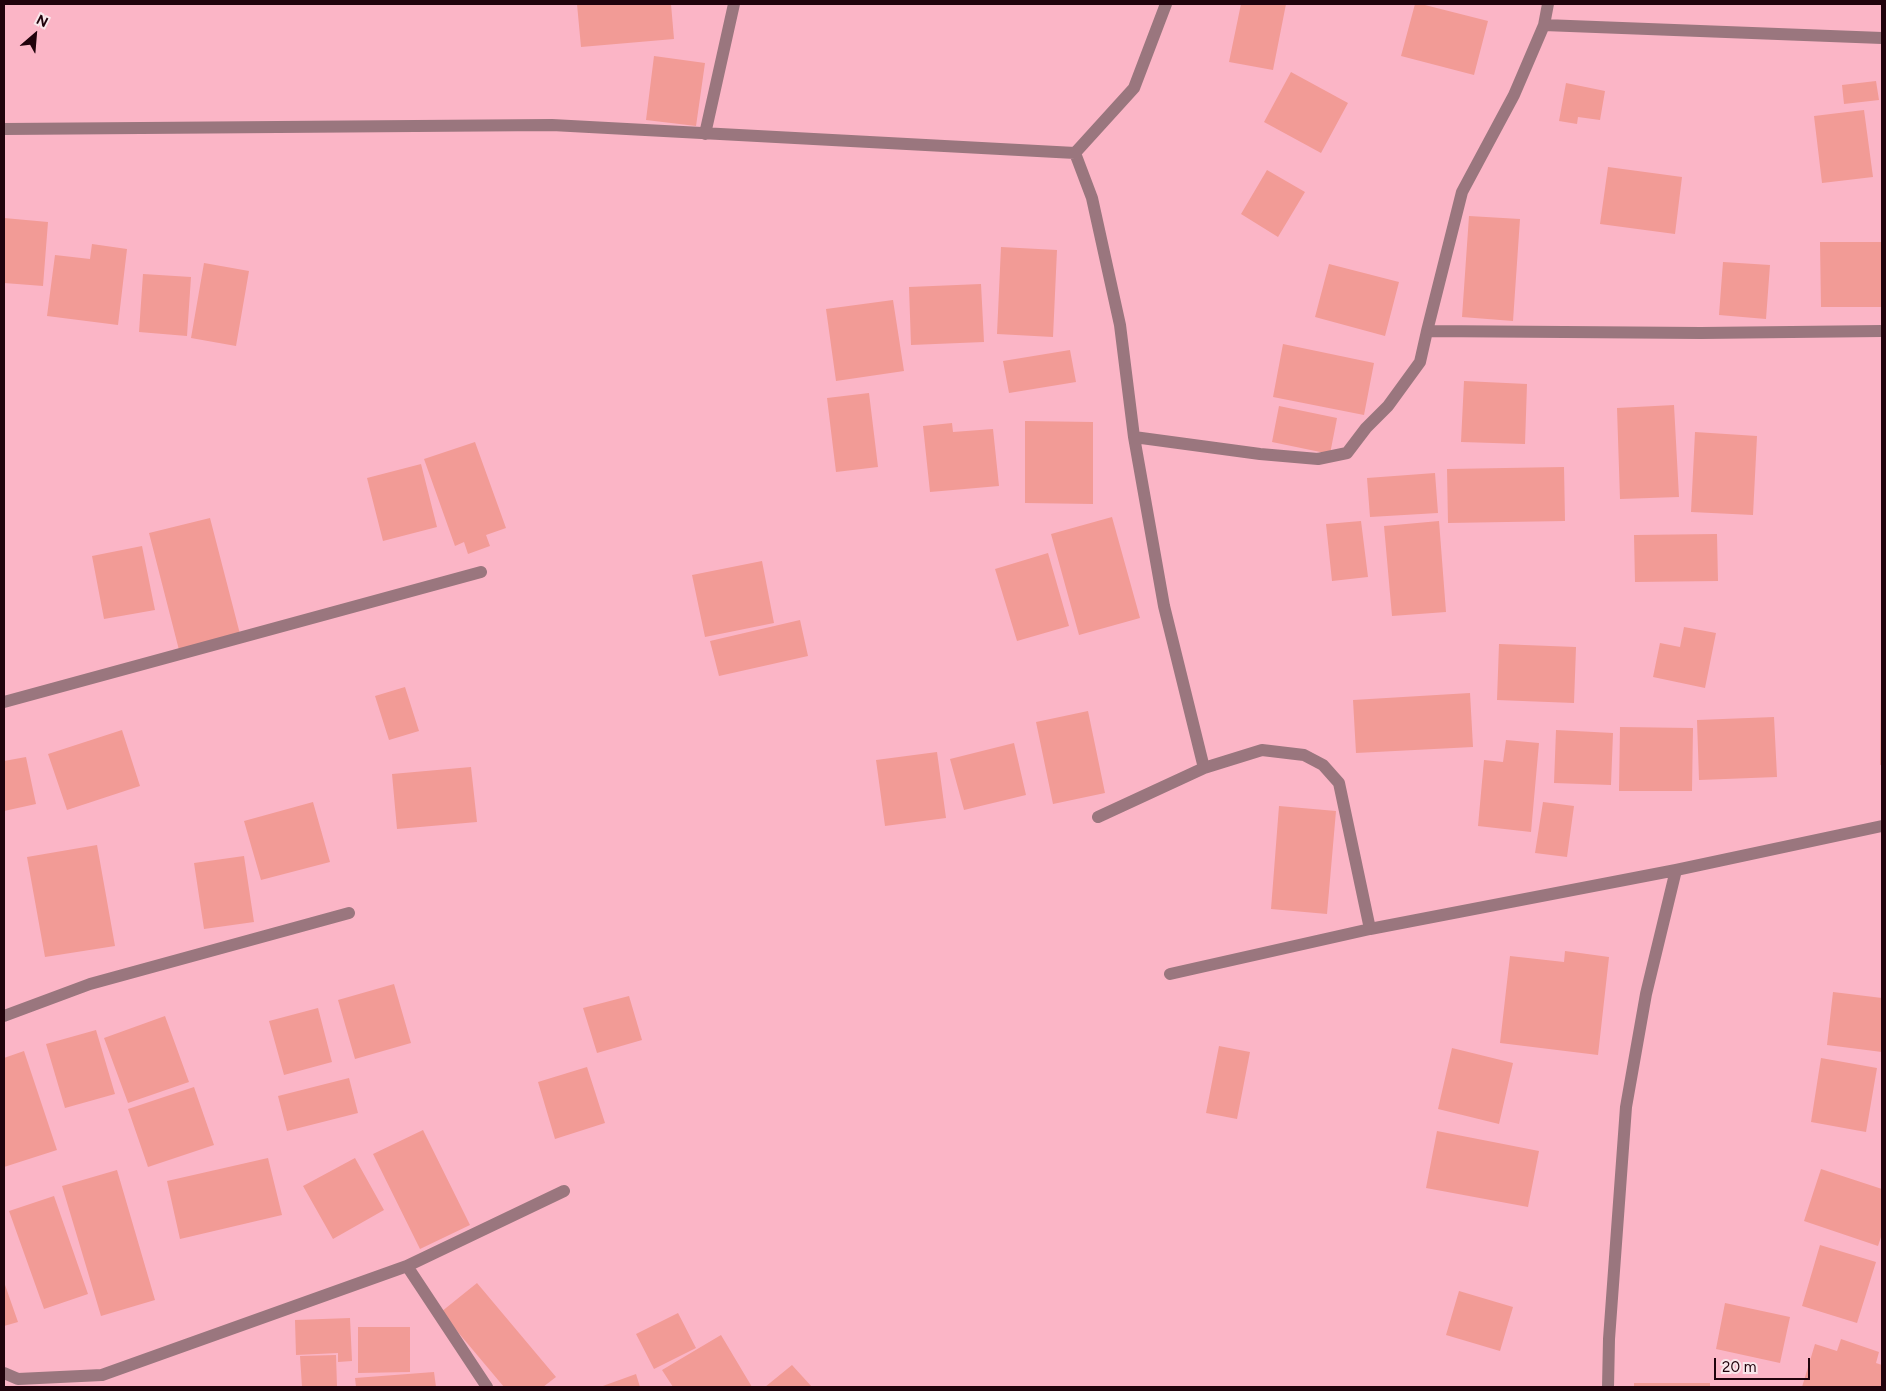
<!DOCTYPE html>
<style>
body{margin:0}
#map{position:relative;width:1886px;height:1391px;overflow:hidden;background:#fbb5c6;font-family:Figtree,sans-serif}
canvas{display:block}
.frame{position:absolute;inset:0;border:5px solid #20030c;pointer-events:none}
.north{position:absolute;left:10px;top:10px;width:50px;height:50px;-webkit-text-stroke:4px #f9e6ea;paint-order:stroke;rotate:27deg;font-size:14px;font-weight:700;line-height:20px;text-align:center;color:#20030c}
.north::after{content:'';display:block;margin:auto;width:18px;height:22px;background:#20030c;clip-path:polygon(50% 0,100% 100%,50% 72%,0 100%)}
.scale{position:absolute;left:1714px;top:1358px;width:96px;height:22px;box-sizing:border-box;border:2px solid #20030c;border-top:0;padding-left:6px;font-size:15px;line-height:18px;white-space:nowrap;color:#20030c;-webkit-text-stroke:4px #f9e6ea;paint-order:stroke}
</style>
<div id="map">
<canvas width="1886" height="1391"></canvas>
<div class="frame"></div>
<div class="north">N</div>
<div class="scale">20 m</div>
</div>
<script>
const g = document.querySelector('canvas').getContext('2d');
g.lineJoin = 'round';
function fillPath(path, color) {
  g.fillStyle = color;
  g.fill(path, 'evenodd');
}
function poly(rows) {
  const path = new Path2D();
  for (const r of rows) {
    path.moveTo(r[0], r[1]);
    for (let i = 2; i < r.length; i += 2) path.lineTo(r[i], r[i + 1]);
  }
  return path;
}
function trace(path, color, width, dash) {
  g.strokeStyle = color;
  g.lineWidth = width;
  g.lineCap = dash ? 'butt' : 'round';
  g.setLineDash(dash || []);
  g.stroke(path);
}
fillPath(poly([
 [577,4,671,4,674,39,581,47],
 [1241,4,1286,4,1273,70,1229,62],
 [1415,4,1421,4,1488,21,1474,75,1401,56],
 [654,56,705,63,696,126,646,120],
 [1291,72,1348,103,1321,153,1264,122],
 [1876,81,1879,100,1844,104,1842,85],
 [1566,83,1605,91,1600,120,1578,117,1577,124,1559,121],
 [1864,110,1873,177,1822,183,1814,116],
 [1608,167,1682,177,1675,234,1600,224],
 [1267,170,1305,192,1278,237,1241,214],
 [1469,216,1520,219,1513,321,1462,317],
 [4,218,48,222,43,286,4,283],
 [1820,242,1882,242,1882,307,1821,307],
 [92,244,127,249,118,325,47,316,55,255,90,259],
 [1001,247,1057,250,1053,337,997,334],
 [1723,262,1770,265,1766,319,1719,315],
 [204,263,249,271,236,346,191,338],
 [1329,264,1399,282,1385,336,1315,317],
 [143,274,191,277,187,336,139,332],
 [981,284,984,342,911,345,909,287],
 [893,300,904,371,836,381,826,309],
 [1283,344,1374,363,1364,415,1273,397],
 [1070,350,1076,382,1009,393,1003,361],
 [1464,381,1527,384,1525,444,1461,442],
 [869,393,878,467,836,472,827,398],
 [1674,405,1679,497,1620,499,1617,408],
 [1279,406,1337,418,1330,454,1272,442],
 [1025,421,1093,422,1093,504,1025,503],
 [952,423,953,432,993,429,999,486,930,492,923,426],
 [1695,432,1757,436,1753,515,1691,512],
 [475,442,506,528,486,535,490,546,468,554,464,542,455,546,424,459],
 [421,464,437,527,383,541,367,478],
 [1564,467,1565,521,1448,523,1447,469],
 [1435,473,1438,513,1370,517,1367,478],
 [1112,517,1140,618,1079,635,1051,534],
 [210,518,240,634,179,650,149,533],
 [1361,521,1368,577,1332,581,1326,524],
 [1439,521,1446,612,1392,616,1384,526],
 [1717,534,1718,581,1635,582,1634,535],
 [142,546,155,610,104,619,92,556],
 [1048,553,1069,626,1017,641,995,569],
 [762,561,774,623,705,637,692,575],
 [800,620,808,656,719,676,710,641],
 [1684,627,1716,633,1705,688,1653,677,1660,643,1680,647],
 [1499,644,1576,647,1574,703,1497,700],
 [1881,683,1882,683,1882,765,1880,765],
 [405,687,419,731,389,740,375,696],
 [1470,693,1473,747,1356,753,1353,700],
 [1088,711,1105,793,1053,804,1036,722],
 [1774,717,1777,777,1699,780,1697,720],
 [1620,727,1693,728,1692,791,1619,791],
 [122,730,140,786,67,810,48,754],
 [1556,730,1613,733,1611,785,1554,783],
 [1506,740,1539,743,1531,832,1478,826,1484,760,1503,762],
 [1014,743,1026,795,964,810,950,759],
 [937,752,946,818,885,826,876,760],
 [26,757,36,804,4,811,4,761],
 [471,767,477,822,397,829,392,774],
 [313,802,330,862,261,880,244,821],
 [1543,802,1574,806,1567,857,1535,853],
 [1279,806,1336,811,1327,914,1271,909],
 [97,845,115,946,45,957,27,857],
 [244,856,254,922,204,929,194,863],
 [1565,951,1609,957,1598,1055,1500,1043,1510,956,1564,962],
 [394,984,411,1043,355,1059,338,1000],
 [1833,992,1882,998,1882,1052,1827,1045],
 [629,996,642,1040,597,1053,583,1008],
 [318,1008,332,1062,284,1075,269,1021],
 [165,1016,189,1082,128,1103,104,1038],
 [96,1030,115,1094,65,1108,46,1044],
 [1219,1046,1250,1052,1237,1119,1206,1113],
 [1452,1048,1513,1063,1499,1124,1438,1109],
 [24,1051,57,1150,4,1167,4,1058],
 [1821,1058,1877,1068,1866,1132,1811,1122],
 [587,1067,605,1123,555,1139,538,1082],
 [349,1078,358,1113,287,1131,278,1096],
 [194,1087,214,1145,148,1167,128,1109],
 [423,1130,470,1225,420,1249,373,1154],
 [1437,1131,1539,1151,1528,1207,1426,1188],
 [268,1158,282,1215,180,1239,167,1181],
 [355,1158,384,1210,333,1239,303,1186],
 [1821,1169,1882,1189,1882,1234,1878,1246,1804,1221],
 [117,1170,155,1300,101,1316,62,1186],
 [54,1196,88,1294,44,1309,9,1211],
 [1820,1245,1876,1262,1857,1323,1802,1306],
 [4,1282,18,1322,4,1326],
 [477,1283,556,1377,543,1387,504,1387,441,1312],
 [1459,1291,1513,1307,1500,1351,1446,1335],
 [1725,1303,1790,1317,1780,1363,1716,1349],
 [678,1313,696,1348,654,1369,636,1334],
 [350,1318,352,1361,338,1362,338,1353,296,1355,295,1320],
 [358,1327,410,1327,410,1372,358,1373],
 [721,1335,752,1387,673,1387,662,1370],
 [1841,1339,1879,1352,1876,1363,1882,1365,1882,1387,1802,1387,1815,1344,1837,1351],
 [336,1355,337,1387,302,1387,300,1356],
 [792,1365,812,1387,765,1387],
 [434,1372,436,1387,356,1387,355,1378],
 [636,1374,640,1387,600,1387],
 [1634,1383,1710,1383,1710,1387,1634,1387]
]), '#f29b96');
trace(poly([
 [1544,25,1882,38],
 [4,129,552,125,1075,153,1134,88,1166,4],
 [705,134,734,4],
 [1075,153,1092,198,1120,325,1134,437,1164,606,1204,768],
 [1427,331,1462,192,1514,95,1544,25,1548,4],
 [1134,437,1260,454,1318,459,1347,453,1366,428,1388,406,1420,362,1427,331,1701,333,1882,331],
 [4,702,481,572],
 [1098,817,1204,768,1262,750,1304,755,1323,765,1339,783,1370,929],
 [1170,974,1370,929,1676,870,1882,826],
 [4,1016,90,984,349,913],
 [407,1266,487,1387],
 [4,1373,18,1379,102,1375,407,1266,564,1191],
 [1608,1387,1609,1339,1626,1107,1646,994,1676,870]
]), '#9a767e', 12);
</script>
